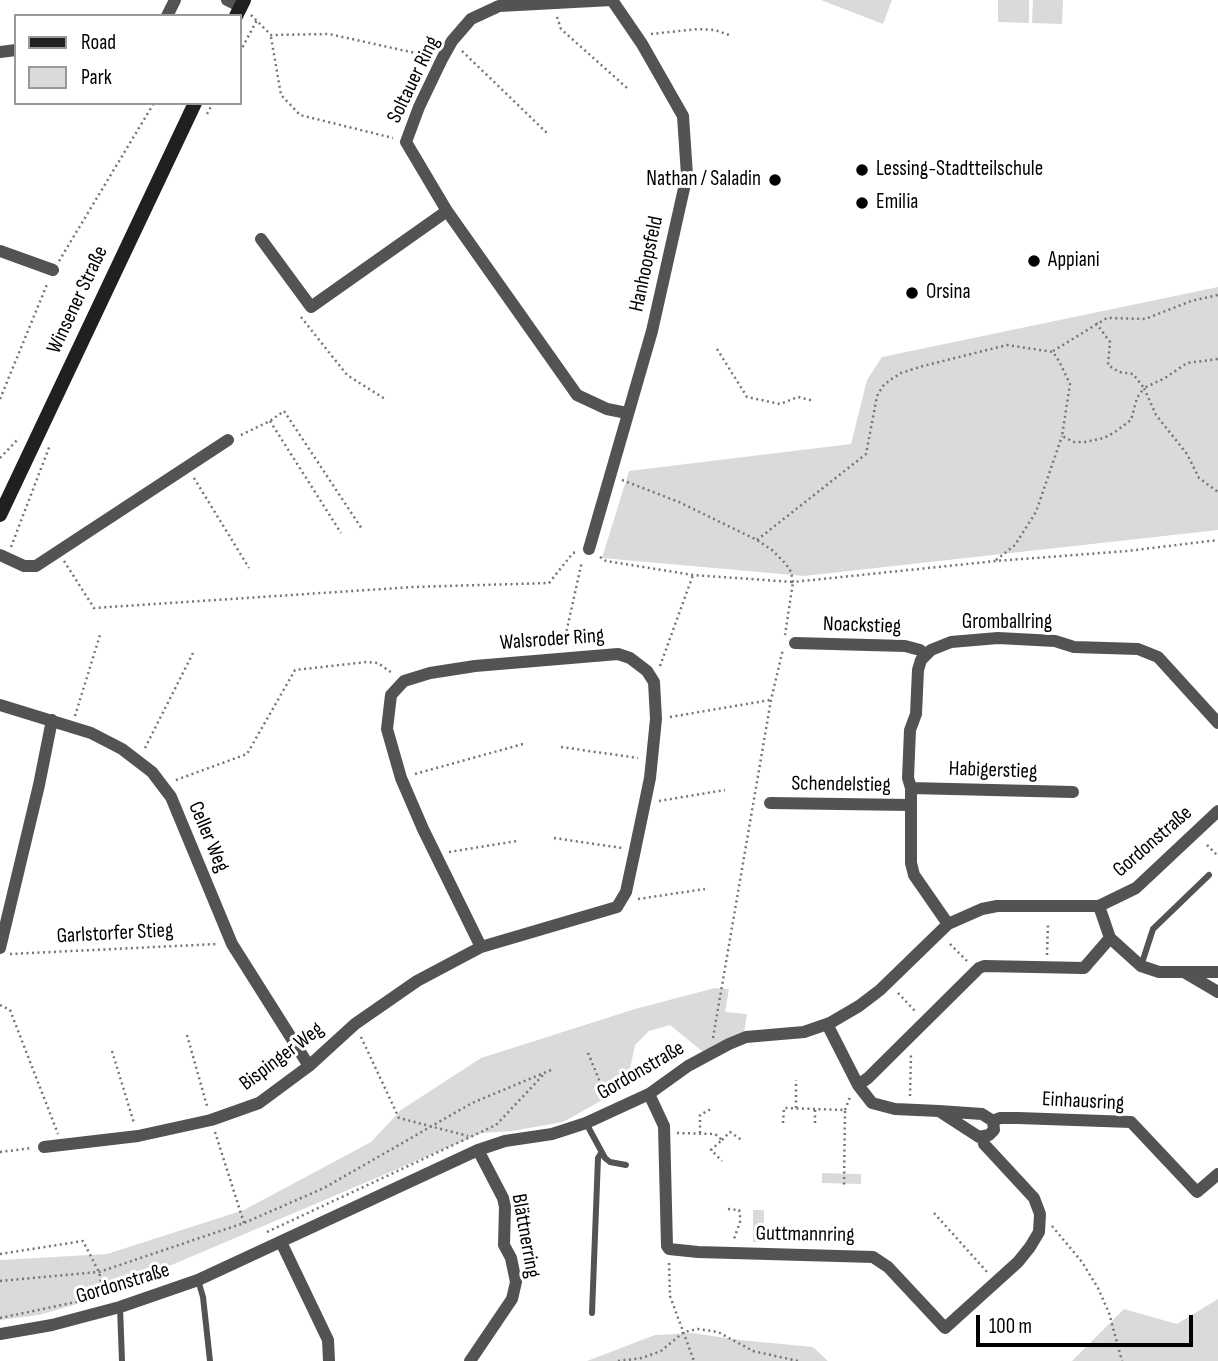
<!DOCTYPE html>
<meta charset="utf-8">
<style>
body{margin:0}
#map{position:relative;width:1218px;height:1361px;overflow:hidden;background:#fff;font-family:"Sofia Sans Condensed",sans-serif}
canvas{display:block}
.legend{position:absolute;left:14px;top:14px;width:228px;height:91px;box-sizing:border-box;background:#fff;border:2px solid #999;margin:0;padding:9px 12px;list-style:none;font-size:21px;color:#000}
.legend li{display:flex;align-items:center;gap:14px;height:35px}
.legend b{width:35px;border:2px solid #999}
.scale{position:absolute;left:976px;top:1315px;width:217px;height:32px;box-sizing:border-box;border:4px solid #000;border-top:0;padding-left:9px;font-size:21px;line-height:24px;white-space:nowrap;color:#000;-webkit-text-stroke:5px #fff;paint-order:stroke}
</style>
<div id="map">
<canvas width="1218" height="1361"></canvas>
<ul class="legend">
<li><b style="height:9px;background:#202020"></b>Road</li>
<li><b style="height:19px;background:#dadada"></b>Park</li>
</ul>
<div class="scale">100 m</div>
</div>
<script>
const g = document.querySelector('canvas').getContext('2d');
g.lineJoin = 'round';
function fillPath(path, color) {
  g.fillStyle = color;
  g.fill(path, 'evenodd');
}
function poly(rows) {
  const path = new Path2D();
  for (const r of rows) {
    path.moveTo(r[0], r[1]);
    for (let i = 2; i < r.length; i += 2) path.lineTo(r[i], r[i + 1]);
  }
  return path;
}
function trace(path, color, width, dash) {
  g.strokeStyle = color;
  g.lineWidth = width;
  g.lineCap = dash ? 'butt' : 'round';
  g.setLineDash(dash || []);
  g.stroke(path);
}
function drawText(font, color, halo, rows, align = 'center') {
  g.font = font + ' "Sofia Sans Condensed",sans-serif';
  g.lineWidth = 6;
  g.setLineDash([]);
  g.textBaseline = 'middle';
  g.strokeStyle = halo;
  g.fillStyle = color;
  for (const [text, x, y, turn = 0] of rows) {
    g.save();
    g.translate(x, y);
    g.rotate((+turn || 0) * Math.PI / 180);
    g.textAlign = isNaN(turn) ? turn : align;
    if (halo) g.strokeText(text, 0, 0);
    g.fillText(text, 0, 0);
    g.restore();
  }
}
fillPath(poly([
 [821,0,892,0,883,24],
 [998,0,1029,0,1029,23,998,22],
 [1033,0,1063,0,1062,24,1032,23],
 [1218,287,1218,530,804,576,602,558,629,471,851,444,867,380,882,357],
 [715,988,729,989,725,1012,747,1014,744,1033,703,1052,670,1025,649,1031,635,1045,628,1078,617,1092,563,1122,512,1131,482,1133,87,1301,39,1315,0,1320,0,1260,107,1254,244,1210,371,1142,401,1110,481,1058,635,1009],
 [822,1173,861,1174,861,1184,822,1183],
 [753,1210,764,1210,764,1242,753,1242],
 [1218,1299,1218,1361,1072,1361,1124,1309,1177,1324],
 [692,1333,740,1340,813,1347,828,1361,587,1361,655,1335]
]), '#dadada');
trace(poly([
 [251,15,271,35,329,34,429,56],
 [557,17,561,29,627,88],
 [651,34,698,29,715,30,729,35],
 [271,37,281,95,300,115,393,138],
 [462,51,548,134],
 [240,52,257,20],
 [207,114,213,103],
 [59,261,154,103],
 [301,317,347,375,385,399],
 [1096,323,1110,342,1108,365,1119,372,1133,374,1144,388,1165,378,1187,363,1218,359],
 [717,349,747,397,780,404,798,397,814,401],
 [1053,351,1107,318,1145,319,1191,301,1218,295],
 [0,399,48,282],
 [270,421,341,533],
 [241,435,270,421,284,411,362,529],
 [0,458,19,438],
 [194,478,249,568],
 [622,480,679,502,757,540,772,550,786,564,791,572,793,582,996,561,1127,551,1218,540],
 [757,540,866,454,877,396,883,386,890,380,901,373,923,366,1007,345,1053,352,1059,361,1070,384,1062,436,1074,442,1085,442,1104,438,1115,432,1131,420,1137,398,1144,388,1156,415,1187,454,1199,478,1218,492],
 [11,547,50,445],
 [600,557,606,561,693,575,793,582,785,635],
 [996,560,1015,545,1036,512,1062,436],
 [64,561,94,608,413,587,549,583,573,553,577,552],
 [563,647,582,561],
 [660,666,693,575],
 [75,716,100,635],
 [670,717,770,700],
 [561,747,638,758],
 [145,748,193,653],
 [415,774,523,744],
 [176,780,247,754,295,670,367,662,378,663,392,673],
 [659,801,725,790],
 [554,838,622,848],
 [1207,845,1218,856],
 [449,852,517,841],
 [638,899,705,889],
 [950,944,968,962],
 [10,954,217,944],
 [1047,955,1048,923],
 [898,993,915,1011],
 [0,1005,10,1010,58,1134],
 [187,1035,207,1106],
 [361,1037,399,1118,468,1136],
 [713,1038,771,700,783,649],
 [112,1051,134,1123],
 [588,1053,607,1099],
 [910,1096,911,1054],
 [796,1108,796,1080],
 [845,1110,850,1097],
 [783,1123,784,1108,845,1110,844,1186],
 [815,1123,815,1109],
 [215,1132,244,1223],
 [677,1133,715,1134,722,1140,711,1150,722,1161],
 [700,1133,700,1115,711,1109],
 [722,1140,730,1132,743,1141],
 [0,1152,32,1148],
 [728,1209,739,1210,740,1213,740,1222,734,1239],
 [934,1213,988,1273],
 [1052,1226,1082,1262,1098,1288,1109,1313,1122,1361],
 [267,1232,496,1125,544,1074],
 [0,1254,83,1241,99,1272,104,1296],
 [669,1263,670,1296,694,1361],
 [0,1281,99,1272,244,1223,324,1188,472,1103,551,1070],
 [0,1318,95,1298],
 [618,1361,642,1358,661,1351,684,1332,698,1329,718,1332,753,1351,798,1361]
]), '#757575', 2.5, [2, 3.5]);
trace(poly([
 [1141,966,1153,929,1209,875],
 [586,1123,605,1158,610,1162,626,1165],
 [198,1280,203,1297,210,1361],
 [120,1307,122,1361],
 [592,1313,598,1158,601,1153]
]), '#535353', 6);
trace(poly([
 [227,0,241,7],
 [612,0,499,6,471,19,452,41,442,59,419,107,406,142,447,211,577,395,607,409,627,413],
 [167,16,175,0],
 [0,52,16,50],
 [261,239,311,307,447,211],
 [0,251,53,270],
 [589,549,652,331,687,175,683,116,642,44,612,0],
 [0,555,24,566,36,566,228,440],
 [795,643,905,646,920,650,926,655],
 [0,705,91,733,122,749,152,772,171,797,232,944,309,1066],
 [911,788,1073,792],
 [770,803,910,805],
 [1099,906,1110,938,1141,966,1159,972,1218,972],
 [948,924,914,875,911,863,911,788,908,778,910,730,916,714,918,670,921,660,931,650,951,642,998,638,1055,641,1074,647,1138,649,1158,657,1218,723],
 [0,948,39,785,52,720],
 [1184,972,1218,992],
 [827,1024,858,1085,872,1103,895,1109,939,1111,982,1114,993,1121,994,1130,989,1135,979,1137,939,1111],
 [858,1085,868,1078,979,968,984,966,1084,968,1110,938],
 [649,1094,664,1126,667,1246,669,1249,698,1252,873,1257,888,1267,945,1328,1018,1262,1030,1247,1039,1232,1040,1214,1034,1198,984,1144,983,1137],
 [993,1121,1000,1118,1018,1118,1131,1122,1197,1192,1218,1174],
 [44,1147,138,1136,211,1120,259,1103,309,1066,355,1024,417,981,481,947,617,907,626,892,635,850,650,778,656,719,654,682,647,671,630,658,618,654,475,666,430,673,404,681,391,695,387,729,401,778,423,829,481,947],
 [281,1242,328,1340,329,1361],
 [0,1334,52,1325,120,1307,198,1280,478,1150,505,1141,552,1134,586,1123,649,1094,688,1066,729,1044,746,1037,804,1032,830,1023,859,1006,880,990,948,924,982,909,997,906,1099,906,1136,888,1218,811],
 [470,1361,512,1299,516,1282,511,1258,504,1245,505,1207,503,1198,478,1150]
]), '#535353', 12);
trace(poly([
 [236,16,244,0],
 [0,515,195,103]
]), '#202020', 14);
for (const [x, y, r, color] of [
 [862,170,7,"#000"],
 [775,180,7,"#000"],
 [862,203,7,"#000"],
 [1034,261,7,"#000"],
 [912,293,7,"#000"]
]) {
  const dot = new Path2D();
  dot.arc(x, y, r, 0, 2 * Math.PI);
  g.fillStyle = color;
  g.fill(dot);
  trace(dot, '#fff', 2.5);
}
drawText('21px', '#000', '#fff', [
 ["Soltauer Ring",414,80,-64],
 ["Hanhoopsfeld",647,264,-78],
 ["Winsener Straße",78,300,-65],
 ["Gromballring",1007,623],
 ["Noackstieg",862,626,2],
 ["Walsroder Ring",552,640,-4],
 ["Habigerstieg",993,771,2],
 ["Schendelstieg",841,785,1],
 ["Celler Weg",208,837,67],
 ["Gordonstraße",1153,842,-41],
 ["Garlstorfer Stieg",115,934,-3],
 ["Bispinger Weg",282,1057,-37],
 ["Gordonstraße",641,1071,-30],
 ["Einhausring",1083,1102,3],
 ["Guttmannring",805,1235,1],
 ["Blättnerring",525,1236,80],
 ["Gordonstraße",123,1284,-17]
]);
drawText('21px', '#000', '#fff', [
 ["Lessing-Stadtteilschule",876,170],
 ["Nathan / Saladin",761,180,"right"],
 ["Emilia",876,203],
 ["Appiani",1048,261],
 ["Orsina",926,293]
], 'left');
</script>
